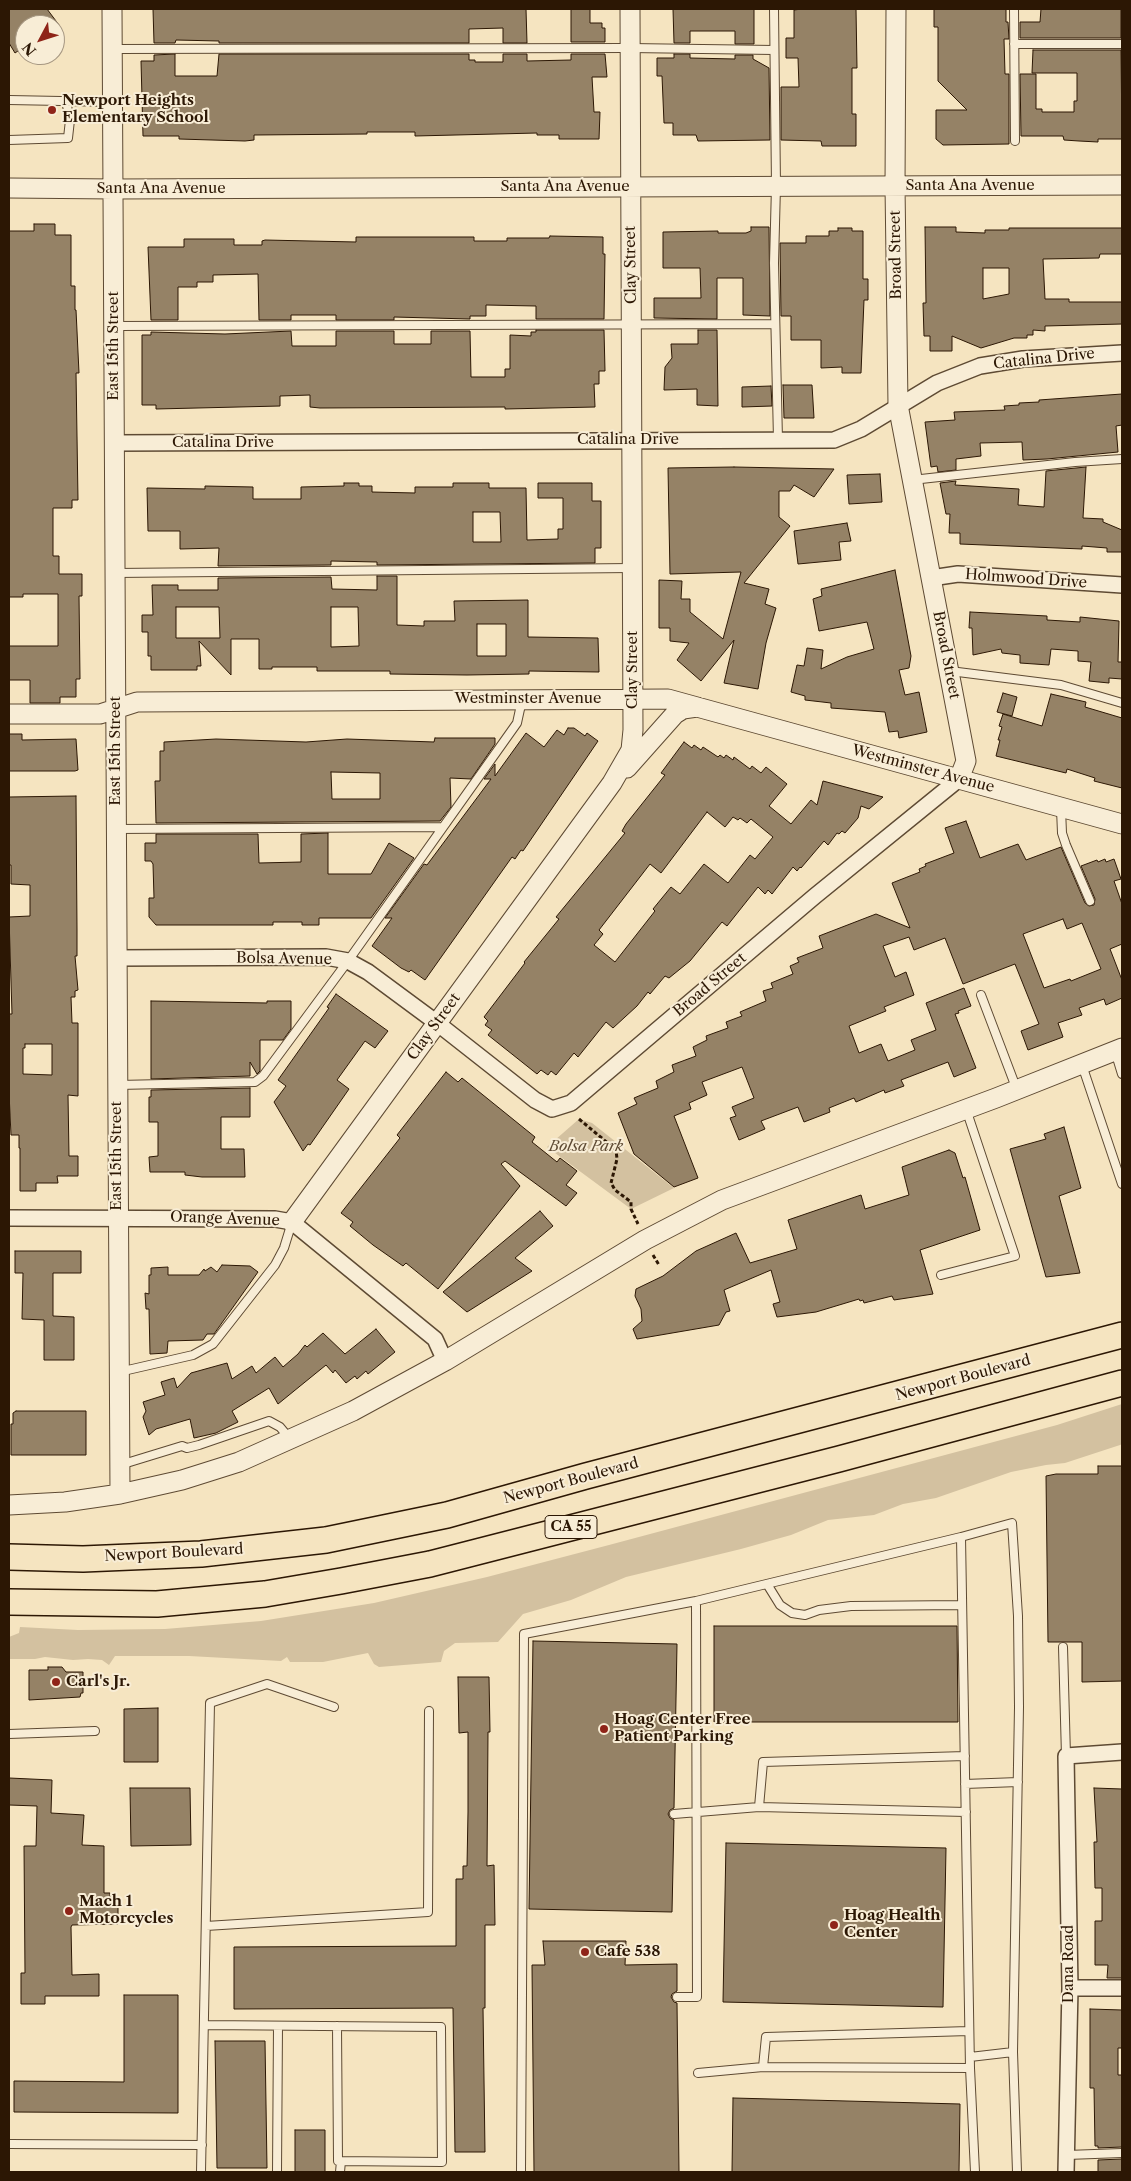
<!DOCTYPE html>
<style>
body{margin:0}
#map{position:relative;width:1131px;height:2181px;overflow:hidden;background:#f5e4c0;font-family:"Libre Caslon Text",serif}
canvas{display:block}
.frame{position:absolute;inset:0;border:10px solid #2c1704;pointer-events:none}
.north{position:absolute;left:15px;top:15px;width:50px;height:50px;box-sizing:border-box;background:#f8edd6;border:1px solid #a69782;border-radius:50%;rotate:230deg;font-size:14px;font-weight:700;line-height:20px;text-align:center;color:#2c1704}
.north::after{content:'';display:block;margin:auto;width:18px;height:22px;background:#8f2418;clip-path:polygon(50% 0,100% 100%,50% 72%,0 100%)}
</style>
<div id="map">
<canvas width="1131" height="2181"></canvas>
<div class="frame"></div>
<div class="north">N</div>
</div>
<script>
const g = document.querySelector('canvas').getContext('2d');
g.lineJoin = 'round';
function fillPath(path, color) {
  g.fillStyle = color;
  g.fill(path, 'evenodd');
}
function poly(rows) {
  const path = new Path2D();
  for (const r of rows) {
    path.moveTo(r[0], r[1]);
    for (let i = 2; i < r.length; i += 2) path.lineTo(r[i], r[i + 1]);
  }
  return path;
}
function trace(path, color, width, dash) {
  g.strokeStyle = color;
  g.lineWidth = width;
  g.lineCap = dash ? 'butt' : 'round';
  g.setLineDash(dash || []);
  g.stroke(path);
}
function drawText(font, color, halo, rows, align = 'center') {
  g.font = font + ' "Libre Caslon Text",serif';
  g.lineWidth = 4;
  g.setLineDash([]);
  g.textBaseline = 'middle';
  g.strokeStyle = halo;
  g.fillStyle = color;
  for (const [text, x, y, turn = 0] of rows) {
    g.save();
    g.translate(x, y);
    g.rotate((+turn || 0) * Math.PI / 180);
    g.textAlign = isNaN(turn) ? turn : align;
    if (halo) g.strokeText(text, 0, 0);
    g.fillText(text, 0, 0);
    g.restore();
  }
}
fillPath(poly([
 [579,1119,592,1123,674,1188,631,1209,547,1147],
 [1122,1404,1122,1444,1120,1445,1065,1463,1046,1465,1011,1472,936,1498,903,1504,874,1515,828,1520,791,1535,741,1549,626,1577,571,1600,523,1614,498,1642,455,1643,444,1651,441,1662,379,1667,374,1664,368,1653,323,1662,290,1662,287,1657,281,1661,189,1656,115,1656,109,1665,102,1660,88,1659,73,1660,45,1657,35,1659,9,1659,9,1637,19,1633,20,1627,78,1630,165,1629,261,1621,374,1603,487,1577,609,1545,1057,1425]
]), '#d3c1a0');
const building = poly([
 [9,9,47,9,59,25,25,25,25,46,15,53,9,43,9,9],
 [153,9,526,9,527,43,503,43,503,28,469,29,469,43,219,43,219,41,176,40,175,43,154,43,153,9],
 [571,9,590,9,590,23,602,23,602,28,605,28,605,42,571,42,571,9],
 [673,9,754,9,754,44,735,44,735,31,690,31,690,43,674,43,673,9],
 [802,9,856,9,857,68,852,68,852,114,856,114,856,146,822,146,821,141,781,140,781,87,799,87,798,58,786,58,786,38,794,38,794,10,802,9],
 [934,9,1006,9,1006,22,1008,22,1009,39,1004,39,1005,74,1009,74,1009,144,943,145,936,139,936,110,967,110,938,81,938,27,934,27,934,9],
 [1041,9,1121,9,1121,38,1020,38,1020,22,1040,22,1041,9],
 [1033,50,1121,50,1122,139,1098,139,1098,142,1079,141,1064,140,1063,136,1021,136,1020,74,1036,74,1036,109,1042,109,1042,112,1074,112,1074,101,1077,101,1077,73,1032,73,1033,50],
 [175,54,175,76,217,76,219,54,469,54,469,60,475,60,475,62,503,62,503,54,527,54,527,61,571,60,571,54,605,54,607,77,592,77,594,112,600,112,599,139,559,139,559,135,537,135,537,133,415,136,415,132,367,132,367,134,254,135,254,140,245,141,179,139,179,136,143,136,141,61,154,61,154,55,175,54],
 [674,54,690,54,690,58,735,59,735,55,753,55,753,59,769,68,770,140,698,141,696,135,673,135,673,123,664,123,662,76,657,76,657,58,674,58,674,54],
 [34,224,55,224,55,235,71,235,71,286,75,286,75,310,76,310,79,373,76,373,78,500,72,500,72,508,53,508,53,556,59,556,59,574,82,574,82,596,79,596,80,679,76,679,76,697,60,697,60,703,30,703,30,680,9,680,9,646,58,646,58,594,23,594,23,597,9,597,9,231,34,231,34,224],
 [751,227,769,227,770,316,743,315,743,278,717,278,717,319,654,318,654,298,701,298,700,268,663,268,663,232,718,231,718,233,746,233,751,231,751,227],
 [925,227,956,227,956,232,985,233,985,230,1009,230,1009,228,1122,228,1122,254,1100,254,1099,258,1043,259,1045,299,1069,299,1069,302,1122,302,1122,324,1045,326,1045,331,1033,330,1033,335,1027,335,1027,338,1014,338,981,348,952,336,952,351,930,351,930,336,924,336,923,303,926,303,925,227],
 [983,268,1009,268,1009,294,983,299,983,268],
 [838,228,852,228,852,231,863,231,863,279,868,279,868,300,864,300,861,373,842,373,842,367,821,368,821,340,791,340,791,316,781,316,780,243,806,243,806,236,829,236,829,231,838,231,838,228],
 [550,236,603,237,603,254,605,254,604,319,536,319,536,306,486,305,486,316,470,316,470,319,394,317,394,320,336,320,336,315,291,315,291,320,259,320,258,274,213,275,213,282,197,282,197,287,178,287,178,320,151,320,148,247,184,247,184,239,234,239,234,245,262,245,262,241,265,240,356,242,356,237,474,237,474,241,507,241,507,238,549,238,550,236],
 [536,330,604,330,605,371,599,371,599,384,594,384,595,407,505,409,505,407,320,408,310,407,310,395,280,396,280,406,156,409,156,405,142,405,142,335,151,335,151,332,225,334,291,331,292,346,336,346,336,331,394,331,394,344,431,344,431,331,470,331,471,377,505,377,505,369,510,369,510,335,531,336,531,332,536,332,536,330],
 [698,330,717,330,718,406,697,405,697,389,664,390,665,367,672,358,671,344,698,344,698,330],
 [783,385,812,385,814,418,784,418,783,385],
 [771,386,772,406,742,407,742,387,771,386],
 [1122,394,1122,425,1116,426,1118,452,1047,459,1023,460,1022,442,980,443,981,456,956,459,956,470,938,472,937,466,931,467,925,422,955,420,954,412,1005,410,1004,406,1019,405,1019,403,1039,402,1039,400,1122,394],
 [734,467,834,469,814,497,794,485,790,491,779,491,779,517,790,526,744,583,769,589,765,604,776,608,766,643,758,689,724,683,734,640,701,681,677,660,689,643,670,641,670,628,659,628,659,580,682,581,681,599,690,599,690,612,723,639,741,572,670,574,668,468,734,467],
 [1086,467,1083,518,1103,519,1103,522,1122,530,1122,552,1107,552,1107,548,1082,546,1082,549,960,544,960,533,949,533,950,514,946,514,940,483,956,481,955,485,1019,489,1018,505,1044,507,1046,471,1086,467],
 [880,474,882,502,849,504,847,475,880,474],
 [344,483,359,483,359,486,372,486,372,492,415,493,415,487,453,487,453,483,489,483,489,488,526,488,527,540,558,539,558,529,563,529,563,498,538,498,538,483,592,483,592,501,601,501,601,548,595,548,595,563,377,565,377,562,331,561,331,565,218,566,219,548,180,549,180,531,148,531,147,488,205,489,205,486,253,487,253,499,301,499,301,487,344,486,344,483],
 [473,512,500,512,501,542,473,542,473,512],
 [847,523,851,541,839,542,841,560,798,564,794,531,847,523],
 [895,570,911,656,909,668,899,670,905,695,919,692,927,732,899,738,898,731,889,732,885,712,831,708,831,703,805,700,805,696,791,692,797,665,804,666,807,648,823,650,821,669,847,657,874,649,867,622,819,631,813,599,822,596,821,589,895,570],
 [377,576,397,576,397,625,424,626,424,621,455,621,454,601,528,600,528,637,598,638,599,672,529,671,529,674,467,675,390,674,390,671,317,671,317,667,272,667,272,669,259,669,259,639,231,639,231,675,199,641,201,666,197,666,197,670,151,670,151,656,148,656,148,632,142,632,142,615,153,615,152,585,178,585,178,590,218,590,218,578,331,577,332,589,377,590,377,576],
 [176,607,219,607,220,638,176,638,176,607],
 [331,607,358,607,359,646,331,647,331,607],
 [477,624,506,624,506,656,477,656,477,624],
 [970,612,1047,616,1047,620,1080,622,1080,617,1119,621,1118,662,1122,662,1122,679,1109,678,1109,683,1089,681,1091,662,1078,661,1078,651,1051,649,1049,665,1020,663,1020,655,1002,653,1001,649,973,655,972,628,969,628,970,612],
 [1003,693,1017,697,1012,716,997,712,1003,693],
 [1051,694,1086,702,1085,707,1122,718,1122,788,1094,781,1095,778,1067,769,1066,773,996,756,1000,740,998,740,1002,727,999,726,1003,714,1042,726,1051,694],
 [568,728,574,728,585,736,587,733,598,741,523,851,521,850,515,859,512,857,425,980,411,970,409,972,401,968,372,946,392,918,385,918,424,864,427,865,491,779,484,779,495,764,495,776,526,733,544,747,557,730,564,735,568,728],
 [9,734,22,734,22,740,76,739,78,770,75,771,9,771,9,734],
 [435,738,495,738,495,744,471,779,450,778,451,807,440,821,156,823,155,781,160,781,160,751,164,751,164,742,216,739,306,742,347,739,434,742,435,738],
 [331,772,380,773,380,799,332,799,331,772],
 [684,742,692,748,694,745,701,750,703,747,718,757,720,755,724,758,726,755,733,760,734,757,750,769,752,766,761,773,766,767,787,784,769,806,791,824,811,800,817,805,823,781,883,797,869,809,861,806,858,818,845,833,842,831,839,834,837,833,828,845,824,841,801,868,800,867,797,871,793,867,772,894,768,890,765,894,758,887,727,926,722,922,690,961,669,978,665,976,650,994,648,992,637,1006,613,1028,606,1022,578,1057,574,1053,556,1075,551,1071,548,1075,541,1070,537,1074,488,1035,492,1030,485,1025,488,1021,484,1017,525,963,524,962,559,919,556,917,625,833,622,831,626,824,665,775,661,773,684,742],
 [707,812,725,827,733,817,738,820,740,818,747,823,751,819,773,837,755,859,750,855,728,883,704,864,680,894,671,887,653,909,655,911,615,962,594,945,603,934,599,930,650,864,661,873,707,812],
 [76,796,77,929,77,956,75,956,78,990,75,991,75,997,71,997,72,1023,78,1023,78,1096,68,1095,69,1156,78,1156,78,1176,57,1176,58,1183,36,1183,36,1191,20,1191,20,1148,19,1148,19,1135,11,1135,9,1093,9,1014,12,1014,9,917,30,916,30,885,11,884,11,865,9,865,9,797,76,796],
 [25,1044,52,1044,52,1075,23,1074,23,1048,25,1048,25,1044],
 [966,821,980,858,1018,844,1026,860,1061,847,1085,903,1089,906,1094,905,1095,899,1081,866,1097,860,1098,862,1105,859,1106,862,1114,859,1121,879,1114,881,1122,904,1122,944,1110,949,1122,980,1122,998,1106,1005,1104,999,1079,1008,1082,1015,1058,1023,1063,1037,1028,1050,1021,1031,1039,1024,1015,964,963,984,945,938,914,950,909,937,883,946,895,977,906,972,914,995,884,1007,886,1011,849,1026,859,1053,881,1044,888,1061,915,1050,911,1040,936,1030,926,1003,964,988,971,1006,958,1011,959,1013,955,1014,976,1068,954,1077,948,1062,901,1080,904,1086,885,1093,884,1090,856,1102,854,1098,829,1108,830,1112,804,1122,798,1107,761,1121,765,1129,739,1140,730,1118,736,1116,732,1107,754,1098,742,1067,702,1082,707,1095,689,1103,691,1109,674,1116,698,1178,674,1187,634,1154,618,1113,637,1104,634,1098,658,1088,656,1081,674,1072,672,1065,696,1056,693,1047,707,1040,706,1036,728,1028,726,1022,742,1016,740,1012,766,1001,763,991,773,988,771,983,793,974,790,966,799,962,797,958,823,948,819,936,876,914,910,928,892,883,920,872,919,869,926,866,925,864,954,853,945,828,966,821],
 [1063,919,1067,929,1082,923,1101,969,1071,981,1070,979,1044,988,1023,934,1063,919],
 [328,833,328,874,371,874,389,843,414,858,371,918,319,918,319,925,302,925,302,922,273,922,273,925,156,925,149,917,149,898,154,898,153,864,151,861,145,861,145,843,156,843,156,834,258,834,259,863,301,862,301,834,328,833],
 [336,994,388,1031,375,1048,365,1041,337,1080,349,1089,310,1145,308,1144,303,1151,274,1102,286,1086,278,1080,329,1008,327,1007,336,994],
 [151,1001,267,1003,267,1001,291,1001,291,1029,283,1040,260,1040,260,1071,257,1074,250,1062,250,1076,151,1079,151,1001],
 [446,1072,458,1082,462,1078,535,1137,532,1142,557,1162,560,1158,577,1171,566,1185,577,1193,566,1206,505,1161,501,1164,520,1186,438,1289,406,1263,403,1266,373,1245,350,1226,353,1222,341,1213,400,1138,397,1135,446,1072],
 [250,1088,250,1117,221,1117,221,1149,244,1149,245,1177,202,1177,185,1175,185,1172,150,1172,149,1157,158,1156,158,1122,149,1122,149,1097,151,1097,151,1090,250,1088],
 [1064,1127,1081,1188,1059,1196,1080,1273,1046,1277,1010,1149,1046,1139,1044,1134,1064,1127],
 [949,1150,955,1153,963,1178,965,1177,980,1230,920,1250,933,1294,894,1300,892,1296,864,1303,863,1300,860,1301,859,1299,816,1312,777,1317,773,1304,780,1302,771,1270,724,1290,730,1311,726,1312,719,1325,637,1339,633,1329,642,1321,641,1309,635,1296,636,1289,663,1276,696,1251,736,1233,750,1263,797,1249,788,1220,861,1195,865,1209,909,1195,902,1167,949,1150],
 [540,1211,553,1226,515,1258,532,1271,467,1312,443,1292,540,1211],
 [15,1251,81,1251,81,1273,53,1273,53,1316,74,1317,74,1360,44,1360,44,1320,22,1319,23,1273,15,1273,15,1251],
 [222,1265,250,1266,258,1272,214,1334,207,1334,203,1340,168,1341,167,1353,150,1354,149,1309,146,1309,145,1293,149,1294,149,1275,151,1275,151,1268,168,1267,168,1275,199,1275,204,1269,205,1271,211,1267,217,1272,222,1265],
 [376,1329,395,1352,368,1374,366,1371,357,1379,355,1376,346,1383,335,1370,333,1373,326,1365,278,1404,269,1388,232,1411,238,1422,216,1433,194,1438,190,1419,156,1429,149,1435,143,1417,146,1411,143,1402,165,1395,161,1382,174,1378,177,1388,191,1373,227,1363,232,1379,252,1366,256,1373,275,1357,283,1367,298,1354,305,1345,307,1347,323,1333,345,1354,376,1329],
 [16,1411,86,1411,86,1455,11,1455,11,1424,13,1424,13,1413,16,1411],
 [1098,1466,1122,1466,1122,1681,1082,1682,1082,1642,1048,1642,1046,1476,1056,1474,1098,1474,1098,1466],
 [714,1626,957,1626,958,1722,714,1722,714,1626],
 [533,1641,677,1644,674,1808,670,1810,668,1814,670,1818,674,1820,672,1912,529,1909,533,1641],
 [48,1667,62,1667,66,1672,83,1672,83,1693,81,1693,80,1697,29,1700,29,1670,48,1670,48,1667],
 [458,1677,489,1677,490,1732,488,1732,487,1866,494,1865,495,1925,485,1925,485,2008,483,2008,485,2152,455,2152,453,2008,234,2009,234,1947,456,1946,456,1879,463,1879,463,1866,467,1866,468,1812,468,1732,459,1733,458,1677],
 [158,1708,158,1762,124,1762,124,1709,158,1708],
 [9,1778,52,1780,51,1813,84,1815,82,1845,104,1846,104,1893,110,1893,110,1901,118,1901,118,1924,72,1925,71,1927,72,1975,99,1974,99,1996,45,1996,45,2004,21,2004,21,1973,25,1973,24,1846,36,1846,37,1806,9,1805,9,1778],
 [130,1788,190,1788,191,1845,131,1846,130,1788],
 [1094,1788,1122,1789,1122,1978,1107,1978,1108,1965,1095,1965,1095,1921,1102,1921,1102,1888,1095,1888,1094,1842,1097,1842,1094,1788],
 [726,1843,946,1848,943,2007,723,2002,726,1843],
 [543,1941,626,1941,625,1965,677,1964,677,1991,672,1994,671,1997,674,2002,677,2003,679,2172,534,2172,532,1965,545,1965,543,1941],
 [124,1995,178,1995,178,2113,14,2112,14,2081,124,2082,124,1995],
 [1090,2009,1122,2010,1122,2048,1118,2048,1118,2075,1122,2075,1122,2147,1098,2148,1098,2146,1095,2146,1094,2088,1090,2088,1090,2009],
 [215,2041,265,2041,267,2168,217,2168,215,2041],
 [733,2098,960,2104,959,2172,732,2172,733,2098],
 [295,2130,325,2130,325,2172,295,2172,295,2130],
 [1122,2159,1122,2172,1098,2172,1098,2160,1122,2159]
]);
fillPath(building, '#958266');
trace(building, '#2c1704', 1);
const service = poly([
 [774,9,776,186,774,263,778,440],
 [1014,9,1015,141],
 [1014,44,1122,44],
 [113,49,630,48,774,50],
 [9,100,113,102],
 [9,140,68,138,70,120,66,101],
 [115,326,775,324],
 [912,480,1075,462,1122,459],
 [115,573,632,568],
 [950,671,1061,685,1122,703],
 [1061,809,1062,833,1066,845,1090,901],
 [117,829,443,827],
 [981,995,1017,1090],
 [1115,1051,1122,1074],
 [1082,1065,1122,1184],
 [118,1085,255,1082,263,1076,348,961,517,723,522,700],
 [941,1275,1015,1256,966,1109],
 [119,1372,193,1355,213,1344,275,1265,284,1248,292,1222],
 [120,1465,182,1446,187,1448,199,1445,269,1421,280,1427,290,1439],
 [961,1537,1012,1523,1018,1616,1019,1707,1013,2052],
 [767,1584,780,1605,792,1613,805,1615,819,1610,851,1606,962,1605],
 [1063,1647,1066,1756],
 [9,1734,95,1731],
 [965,1756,763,1762,759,1807,966,1812],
 [965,1784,1018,1782],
 [674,1814,759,1807],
 [206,1926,428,1912,429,1711],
 [677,1997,697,1997,696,1601,961,1537,970,2068,975,2172],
 [204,2025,441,2027,442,2162,338,2161,337,2026],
 [969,2031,766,2037,763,2067,970,2068],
 [970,2057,1013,2052,1017,2172],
 [698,2073,763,2067],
 [9,2144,202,2145],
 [1067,2155,1122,2153],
 [201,2172,210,1703,267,1684,334,1707],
 [277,2172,278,2026],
 [340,2172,341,2161],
 [521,2172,524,1634,696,1601]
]);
const minor = poly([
 [114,443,834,440,861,429,937,383,980,366,1023,359,1122,353],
 [931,578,958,574,1122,585],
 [117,958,326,957,348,961,368,972,437,1023,535,1100,552,1109,571,1103,815,896,959,779],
 [9,1218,275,1219,292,1222,435,1339,445,1361],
 [1070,1988,1122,1988],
 [1066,2172,1070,1988,1066,1756,1122,1752]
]);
const tertiary = poly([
 [112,9,120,1494],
 [896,9,895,186,898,405,966,761,959,779],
 [9,188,114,189,1122,185],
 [9,714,100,714,137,702,668,699,1122,824],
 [627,768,675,714,683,709,697,707],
 [292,1222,612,783,631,750,633,730,630,9],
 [9,1505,65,1502,120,1494,182,1480,239,1462,353,1411,445,1361,645,1240,722,1200,996,1098,1122,1048]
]);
const trunk = poly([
 [9,1557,83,1559,201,1554,326,1540,447,1515,586,1476,1122,1335],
 [9,1602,157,1604,265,1594,341,1581,430,1564,839,1459,1122,1383]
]);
trace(service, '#5e4a33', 10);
trace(minor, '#5e4a33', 18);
trace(tertiary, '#5e4a33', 21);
trace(trunk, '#2c1704', 28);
trace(poly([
 [579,1119,616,1150,617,1159,611,1183,615,1190,631,1202,631,1209,638,1224],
 [653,1255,659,1265]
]), '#2c1704', 3, [4, 2.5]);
trace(service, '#f8edd6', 8);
trace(minor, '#f8edd6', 15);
trace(tertiary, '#f8edd6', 19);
trace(trunk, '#f5e4c0', 25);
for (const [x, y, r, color] of [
 [52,110,5,"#8f2418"],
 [56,1682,5,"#8f2418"],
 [604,1729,5,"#8f2418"],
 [69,1911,5,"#8f2418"],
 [834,1925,5,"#8f2418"],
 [585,1952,5,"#8f2418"]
]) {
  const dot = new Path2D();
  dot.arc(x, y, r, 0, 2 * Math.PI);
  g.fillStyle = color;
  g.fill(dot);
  trace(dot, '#f8edd6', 2);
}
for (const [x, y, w] of [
 [571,1527,52]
]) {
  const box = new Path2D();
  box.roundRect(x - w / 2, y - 11.5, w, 23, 4);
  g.fillStyle = '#f8edd6';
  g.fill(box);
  trace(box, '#2c1704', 1);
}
drawText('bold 14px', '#2c1704', null, [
 ["CA 55",571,1527]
]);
drawText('bold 15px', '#2c1704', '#f8edd6', [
 ["Newport Heights",62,101],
 ["Elementary School",62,118],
 ["Carl's Jr.",66,1682],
 ["Hoag Center Free",614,1720],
 ["Patient Parking",614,1737],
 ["Mach 1",79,1902],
 ["Motorcycles",79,1919],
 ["Hoag Health",844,1916],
 ["Center",844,1933],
 ["Cafe 538",595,1952]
], 'left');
drawText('15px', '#2c1704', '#f8edd6', [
 ["Santa Ana Avenue",970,186],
 ["Santa Ana Avenue",565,187],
 ["Santa Ana Avenue",161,189],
 ["Broad Street",896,255,-91],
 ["Clay Street",631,265,-91],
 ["East 15th Street",114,346,-90],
 ["Catalina Drive",1044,359,-6],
 ["Catalina Drive",628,440],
 ["Catalina Drive",223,443],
 ["Holmwood Drive",1026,579,4],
 ["Broad Street",946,655,79],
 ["Clay Street",633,670,-90],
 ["Westminster Avenue",528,699],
 ["East 15th Street",116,751,-90],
 ["Westminster Avenue",923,769,15],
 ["Bolsa Avenue",284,959,1],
 ["Broad Street",710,985,-40],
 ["Clay Street",434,1027,-54],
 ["East 15th Street",117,1156,-90],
 ["Orange Avenue",225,1219,2],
 ["Newport Boulevard",963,1378,-15],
 ["Newport Boulevard",571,1481,-15],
 ["Newport Boulevard",174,1553,-3],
 ["Dana Road",1069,1964,-90]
]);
drawText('italic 15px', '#5e4a33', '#f8edd6', [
 ["Bolsa Park",586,1147]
]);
</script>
